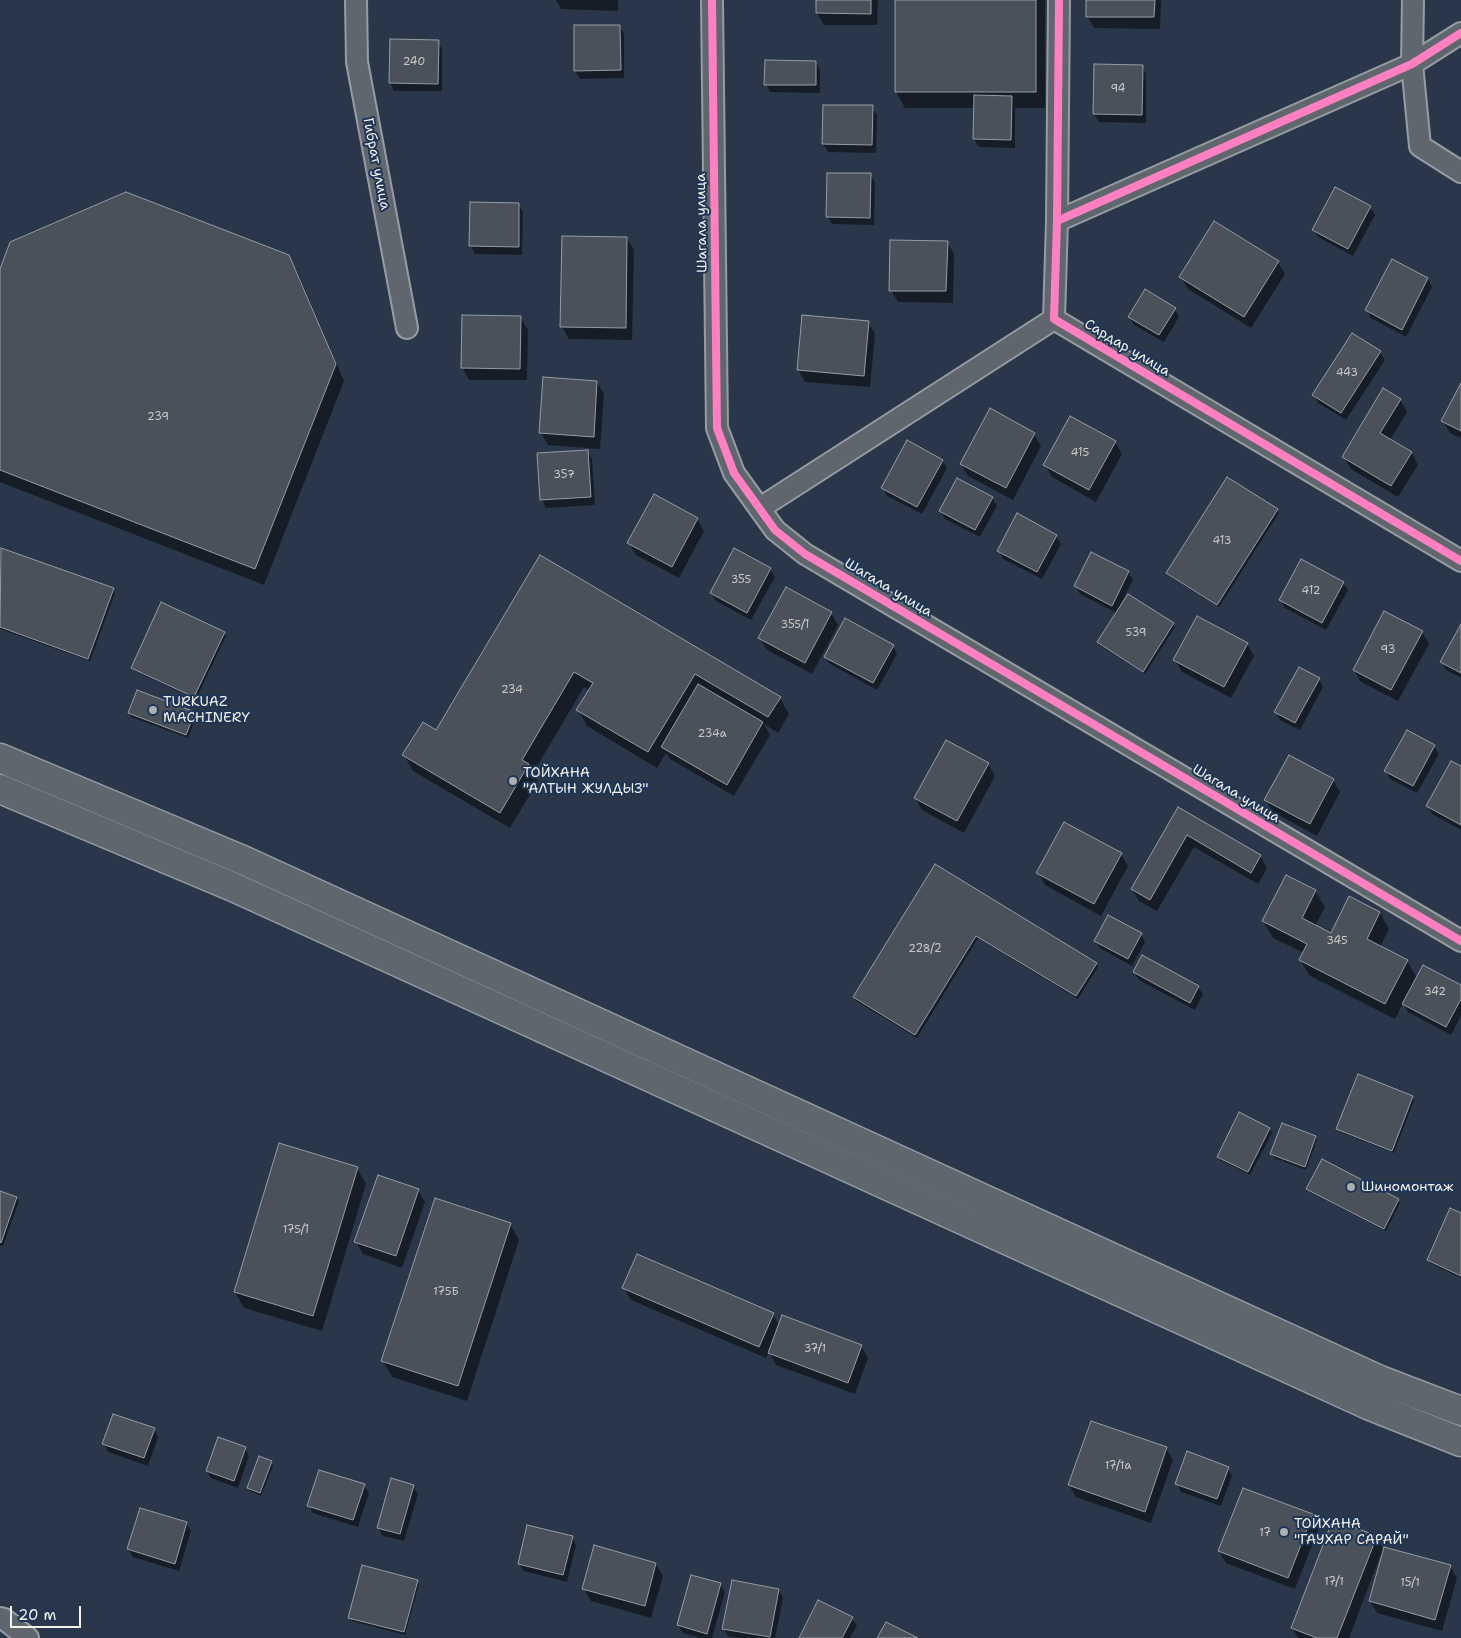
<!DOCTYPE html>
<meta charset="utf-8">
<style>
body{margin:0}
#map{position:relative;width:1461px;height:1638px;overflow:hidden;background:#2a374a;font-family:"Shantell Sans",sans-serif}
canvas{display:block}
.scale{position:absolute;left:10px;top:1606px;width:71px;height:22px;box-sizing:border-box;border:2px solid #f4f1e8;border-top:0;padding-left:6px;font-size:15px;line-height:18px;white-space:nowrap;color:#f4f1e8;-webkit-text-stroke:4px #1d3557;paint-order:stroke}
</style>
<div id="map">
<canvas width="1461" height="1638"></canvas>
<div class="scale">20 m</div>
</div>
<script>
const g = document.querySelector('canvas').getContext('2d');
g.lineJoin = 'round';
function fillPath(path, color) {
  g.fillStyle = color;
  g.fill(path, 'evenodd');
}
function poly(rows) {
  const path = new Path2D();
  for (const r of rows) {
    path.moveTo(r[0], r[1]);
    for (let i = 2; i < r.length; i += 2) path.lineTo(r[i], r[i + 1]);
  }
  return path;
}
function trace(path, color, width, dash) {
  g.strokeStyle = color;
  g.lineWidth = width;
  g.lineCap = dash ? 'butt' : 'round';
  g.setLineDash(dash || []);
  g.stroke(path);
}
function drawText(font, color, halo, rows, align = 'center') {
  g.font = font + ' "Shantell Sans",sans-serif';
  g.lineWidth = 4;
  g.setLineDash([]);
  g.textBaseline = 'middle';
  g.strokeStyle = halo;
  g.fillStyle = color;
  for (const [text, x, y, turn = 0] of rows) {
    g.save();
    g.translate(x, y);
    g.rotate((+turn || 0) * Math.PI / 180);
    g.textAlign = isNaN(turn) ? turn : align;
    if (halo) g.strokeText(text, 0, 0);
    g.fillText(text, 0, 0);
    g.restore();
  }
}
fillPath(poly([
 [556,0,618,0,618,11,561,9],
 [817,0,878,0,877,25,824,25,817,13],
 [896,0,1045,0,1045,108,1015,108,1015,148,979,147,974,139,975,108,905,108,896,92],
 [1087,0,1161,0,1160,29,1094,28,1087,16],
 [620,26,624,34,624,78,580,79,575,71],
 [438,41,442,49,442,91,394,91,390,83],
 [816,62,820,70,820,93,770,92,766,84],
 [1096,65,1142,66,1146,74,1146,123,1099,122,1094,114],
 [824,106,872,107,877,115,876,153,828,152,823,144],
 [870,175,875,182,874,225,832,224,828,217],
 [519,205,523,212,522,255,475,254,471,246],
 [1370,207,1375,215,1353,256,1318,237,1313,230],
 [627,238,634,250,632,340,569,339,562,327],
 [947,242,954,254,953,303,898,302,891,290],
 [288,256,298,273,344,381,264,585,0,482,0,272],
 [1392,261,1428,279,1432,287,1406,337,1371,318,1367,310],
 [1278,262,1285,274,1251,328,1188,289,1181,277],
 [1175,309,1179,317,1164,342,1134,325,1129,317],
 [521,318,528,330,527,380,469,380,462,367],
 [868,322,875,334,870,387,805,382,798,370],
 [1380,352,1385,360,1346,420,1318,403,1314,395],
 [597,382,604,394,600,449,548,445,541,433],
 [1461,385,1461,438,1450,433,1443,421],
 [1400,400,1407,412,1390,440,1411,452,1418,465,1398,497,1351,469,1344,457],
 [1034,434,1041,446,1013,500,968,476,961,464],
 [1115,442,1122,454,1096,502,1052,477,1045,465],
 [587,451,592,459,595,505,546,508,542,500,539,454],
 [942,460,947,468,922,514,887,496,883,488],
 [654,496,697,519,704,531,679,578,636,555,629,543],
 [992,498,997,506,980,537,945,519,940,511],
 [1277,510,1279,513,1219,607,1169,576,1167,573],
 [1056,536,1061,544,1042,579,1003,559,999,551],
 [2,549,113,589,115,593,90,661,0,629,0,554],
 [540,556,780,698,789,714,778,733,764,724,770,735,734,796,670,759,666,753,657,768,587,726,578,710,589,690,584,687,533,773,538,781,510,828,413,771,404,755,436,731],
 [770,569,775,577,751,620,716,601,711,593],
 [1128,572,1133,580,1119,607,1173,624,1175,627,1145,674,1101,646,1099,642,1117,613,1080,594,1075,586],
 [1343,583,1348,590,1326,630,1285,608,1280,600],
 [831,613,838,625,812,674,767,650,760,638],
 [1461,626,1461,678,1446,670,1442,662],
 [1422,632,1429,644,1398,701,1361,682,1354,670],
 [224,633,226,636,196,699,135,671,133,668],
 [1247,644,1254,656,1231,698,1182,672,1175,660],
 [893,646,897,654,877,690,830,664,825,657],
 [1319,679,1323,687,1300,730,1280,720,1276,712],
 [129,713,194,713,196,717,188,738,131,717],
 [1434,746,1439,754,1417,793,1390,779,1386,771],
 [988,764,995,776,964,833,922,810,915,798],
 [1461,768,1461,830,1432,814,1428,806],
 [1333,780,1340,792,1317,836,1273,812,1266,800],
 [1179,809,1260,856,1267,868,1258,884,1194,847,1157,911,1139,901,1132,889],
 [1121,854,1128,866,1101,916,1045,885,1038,873],
 [935,866,1096,963,1098,967,1078,999,978,938,917,1038,856,1001,854,998],
 [1315,891,1325,907,1315,926,1331,934,1350,898,1380,913,1389,929,1380,947,1407,961,1417,978,1461,986,1461,1015,1451,1035,1408,1012,1403,1003,1395,1019,1310,976,1300,960,1304,953,1273,938,1263,921],
 [1141,934,1145,942,1132,966,1100,948,1096,941],
 [1134,972,1198,987,1203,994,1195,1010,1139,980],
 [1412,1097,1414,1100,1394,1153,1340,1132,1338,1129],
 [1239,1114,1270,1129,1272,1133,1250,1175,1220,1160,1218,1157],
 [1315,1137,1317,1140,1306,1170,1274,1158,1272,1154],
 [357,1168,366,1184,322,1331,244,1308,235,1292],
 [1308,1189,1398,1200,1400,1203,1386,1231,1310,1192],
 [418,1190,425,1202,402,1268,363,1254,356,1242],
 [0,1192,17,1198,19,1201,3,1246,0,1245],
 [1461,1214,1461,1278,1430,1263,1428,1260],
 [510,1224,519,1240,467,1401,392,1377,383,1361],
 [624,1288,773,1314,779,1325,861,1346,868,1358,855,1394,776,1365,769,1352,766,1358,631,1300],
 [154,1429,158,1437,148,1466,108,1452,104,1444],
 [245,1448,249,1456,238,1488,211,1478,207,1471],
 [1166,1448,1173,1460,1151,1523,1076,1497,1069,1485],
 [271,1462,273,1466,261,1496,250,1491,248,1488],
 [1228,1468,1232,1476,1221,1506,1181,1492,1177,1484],
 [364,1485,369,1493,358,1527,313,1513,309,1506],
 [413,1486,418,1494,404,1541,383,1536,378,1528],
 [1312,1515,1319,1527,1295,1589,1226,1563,1219,1551],
 [186,1523,191,1531,179,1571,133,1557,128,1549],
 [572,1537,576,1545,567,1582,524,1571,519,1564],
 [1376,1537,1384,1551,1450,1566,1457,1578,1442,1631,1377,1613,1370,1601,1383,1555,1381,1554,1349,1638,1298,1638,1292,1628],
 [656,1564,663,1576,651,1618,591,1601,584,1589],
 [417,1581,419,1584,405,1635,352,1621,350,1617],
 [720,1584,725,1592,712,1638,701,1638,683,1633,678,1625],
 [779,1590,783,1598,775,1638,738,1638,728,1636,724,1628],
 [852,1618,857,1626,850,1638,801,1638]
]), '#0007');
const building = poly([
 [816,0,871,0,871,14,816,13,816,0],
 [895,0,1036,0,1036,92,895,92,895,0],
 [1086,0,1155,0,1154,17,1086,17,1086,0],
 [574,25,620,25,621,70,574,71,574,25],
 [390,39,439,40,438,84,389,83,390,39],
 [765,60,816,61,816,85,764,85,765,60],
 [1094,64,1143,65,1142,115,1093,114,1094,64],
 [974,95,1012,96,1011,140,973,139,974,95],
 [823,105,873,105,872,145,822,144,823,105],
 [827,173,871,173,870,218,826,217,827,173],
 [1335,187,1371,206,1348,249,1312,230,1335,187],
 [126,192,289,255,336,364,255,569,0,470,0,269,10,242,126,192],
 [470,202,519,203,519,247,469,246,470,202],
 [1214,221,1279,261,1244,317,1179,277,1214,221],
 [562,236,627,237,626,328,560,327,562,236],
 [890,240,948,241,946,291,889,291,890,240],
 [1392,259,1428,278,1402,330,1365,310,1392,259],
 [1145,289,1176,308,1159,335,1128,317,1145,289],
 [462,315,521,316,520,369,461,368,462,315],
 [802,315,869,321,864,376,797,370,802,315],
 [1352,333,1381,351,1341,413,1312,395,1352,333],
 [543,377,597,381,594,437,539,433,543,377],
 [1461,383,1461,431,1441,421,1461,383],
 [1383,388,1401,399,1380,433,1412,452,1391,486,1342,457,1383,388],
 [990,408,1035,433,1006,488,960,464,990,408],
 [1070,416,1116,441,1089,490,1043,465,1070,416],
 [907,440,943,460,917,507,881,488,907,440],
 [588,450,591,497,540,500,537,453,588,450],
 [1227,477,1278,509,1217,605,1166,573,1227,477],
 [957,478,993,497,975,530,939,511,957,478],
 [654,494,698,518,672,567,627,543,654,494],
 [1017,513,1057,535,1037,572,997,551,1017,513],
 [1,548,114,588,88,659,0,627,1,548],
 [734,548,771,568,747,613,710,593,734,548],
 [1091,552,1129,571,1112,606,1074,586,1091,552],
 [540,555,781,697,768,717,695,674,648,752,576,710,593,683,574,672,522,760,529,764,500,813,402,755,423,722,436,730,540,555],
 [1301,559,1344,582,1322,623,1279,600,1301,559],
 [786,587,832,612,805,663,758,638,786,587],
 [1128,594,1174,623,1143,672,1097,642,1128,594],
 [161,602,225,632,194,697,131,668,161,602],
 [1384,611,1423,631,1391,690,1353,670,1384,611],
 [1197,616,1248,643,1224,687,1173,660,1197,616],
 [845,618,894,645,873,683,824,657,845,618],
 [1461,624,1461,673,1440,662,1461,624],
 [1299,667,1320,678,1295,723,1274,712,1299,667],
 [698,684,763,722,727,785,661,747,698,684],
 [137,690,195,712,186,735,128,713,137,690],
 [1407,730,1435,745,1413,786,1384,771,1407,730],
 [946,740,989,763,957,821,914,798,946,740],
 [1289,755,1334,779,1310,824,1264,800,1289,755],
 [1451,761,1461,766,1461,825,1426,806,1451,761],
 [1178,807,1261,855,1251,873,1187,835,1150,900,1131,889,1178,807],
 [1064,822,1122,853,1094,904,1036,873,1064,822],
 [935,864,1097,963,1076,996,976,936,915,1035,853,997,935,864],
 [1286,875,1316,890,1302,918,1331,933,1349,896,1380,912,1367,939,1408,960,1385,1004,1299,960,1307,944,1262,921,1286,875],
 [1108,915,1142,933,1128,959,1094,941,1108,915],
 [1142,955,1199,986,1190,1003,1133,972,1142,955],
 [1423,965,1461,985,1461,999,1446,1027,1402,1004,1423,965],
 [1358,1074,1413,1096,1392,1151,1336,1129,1358,1074],
 [1239,1112,1270,1128,1248,1172,1217,1157,1239,1112],
 [1282,1123,1316,1136,1305,1167,1270,1154,1282,1123],
 [279,1143,358,1167,313,1316,234,1292,279,1143],
 [1322,1159,1399,1199,1384,1229,1306,1189,1322,1159],
 [378,1175,419,1189,396,1256,354,1242,378,1175],
 [0,1191,17,1197,1,1243,0,1242,0,1191],
 [435,1198,511,1223,458,1386,381,1361,435,1198],
 [1450,1208,1461,1213,1461,1276,1427,1260,1450,1208],
 [637,1254,774,1313,759,1347,622,1288,637,1254],
 [782,1315,862,1345,848,1383,768,1353,782,1315],
 [113,1414,155,1428,144,1458,102,1444,113,1414],
 [1091,1421,1167,1447,1145,1512,1068,1485,1091,1421],
 [218,1437,246,1447,234,1481,206,1471,218,1437],
 [1187,1451,1229,1467,1217,1499,1175,1484,1187,1451],
 [259,1456,272,1461,260,1493,247,1488,259,1456],
 [319,1470,365,1484,353,1520,307,1506,319,1470],
 [391,1478,414,1485,400,1534,377,1528,391,1478],
 [1243,1488,1313,1514,1288,1578,1218,1551,1243,1488],
 [140,1508,187,1522,175,1564,127,1549,140,1508],
 [1333,1519,1377,1536,1337,1638,1317,1638,1291,1628,1333,1519],
 [527,1525,573,1536,563,1575,518,1564,527,1525],
 [594,1545,656,1563,645,1606,582,1589,594,1545],
 [1384,1547,1451,1565,1435,1620,1369,1601,1384,1547],
 [362,1565,418,1580,404,1632,348,1618,362,1565],
 [691,1575,721,1583,707,1634,677,1625,691,1575],
 [732,1580,779,1589,770,1637,722,1629,732,1580],
 [818,1600,853,1617,842,1638,799,1638,818,1600],
 [886,1622,918,1638,877,1638,886,1622]
]);
fillPath(building, '#4a515b');
trace(building, '#979ca3', 1);
const street = poly([
 [356,0,357,62,407,328],
 [712,0,717,428,734,473,775,530,805,554,1461,941],
 [1059,0,1057,221,1054,319,1461,561],
 [1413,0,1412,64,1420,146,1461,172],
 [1057,221,1412,64,1461,33],
 [760,508,1054,319],
 [0,1618,4,1619,28,1638]
]);
const highway = poly([
 [0,758,245,861,1380,1380,1461,1411],
 [0,789,233,887,1368,1405,1461,1442]
]);
trace(street, '#979ca3', 24);
trace(highway, '#979ca3', 31);
trace(street, '#60666e', 20);
trace(highway, '#60666e', 28);
trace(poly([
 [712,0,717,428,734,473,775,530,805,554,1461,941],
 [1059,0,1057,221,1054,319,1461,561],
 [1057,221,1412,64,1461,33]
]), '#ff80c0', 8);
for (const [x, y, r, color] of [
 [153,710,5,"#adb0b1"],
 [513,781,5,"#adb0b1"],
 [1351,1187,5,"#adb0b1"],
 [1284,1532,5,"#adb0b1"]
]) {
  const dot = new Path2D();
  dot.arc(x, y, r, 0, 2 * Math.PI);
  g.fillStyle = color;
  g.fill(dot);
  trace(dot, '#1d3557', 2);
}
drawText('11px', '#cac9c5', null, [
 ["240",414,62],
 ["94",1118,89],
 ["443",1347,373],
 ["239",158,417],
 ["415",1080,453],
 ["357",564,475],
 ["413",1222,541],
 ["355",741,580],
 ["412",1311,591],
 ["355/1",795,625],
 ["539",1136,633],
 ["93",1388,650],
 ["234",512,690],
 ["234а",712,734],
 ["345",1337,941],
 ["228/2",925,949],
 ["342",1435,992],
 ["175/1",296,1230],
 ["175Б",446,1292],
 ["37/1",815,1349],
 ["17/1а",1118,1466],
 ["17",1265,1533],
 ["17/1",1334,1582],
 ["15/1",1410,1583]
]);
drawText('14px', '#f4f1e8', '#1d3557', [
 ["Гибрат улица",376,164,79],
 ["Шагала улица",702,223,-91],
 ["Сардар улица",1127,348,31],
 ["Шагала улица",888,588,31],
 ["Шагала улица",1236,794,31]
]);
drawText('14px', '#f4f1e8', '#1d3557', [
 ["TURKUAZ",163,702],
 ["MACHINERY",163,718],
 ["ТОЙХАНА",523,773],
 ["\"АЛТЫН ЖУЛДЫЗ\"",523,789],
 ["Шиномонтаж",1361,1187],
 ["ТОЙХАНА",1294,1524],
 ["\"ГАУХАР САРАЙ\"",1294,1540]
], 'left');
</script>
